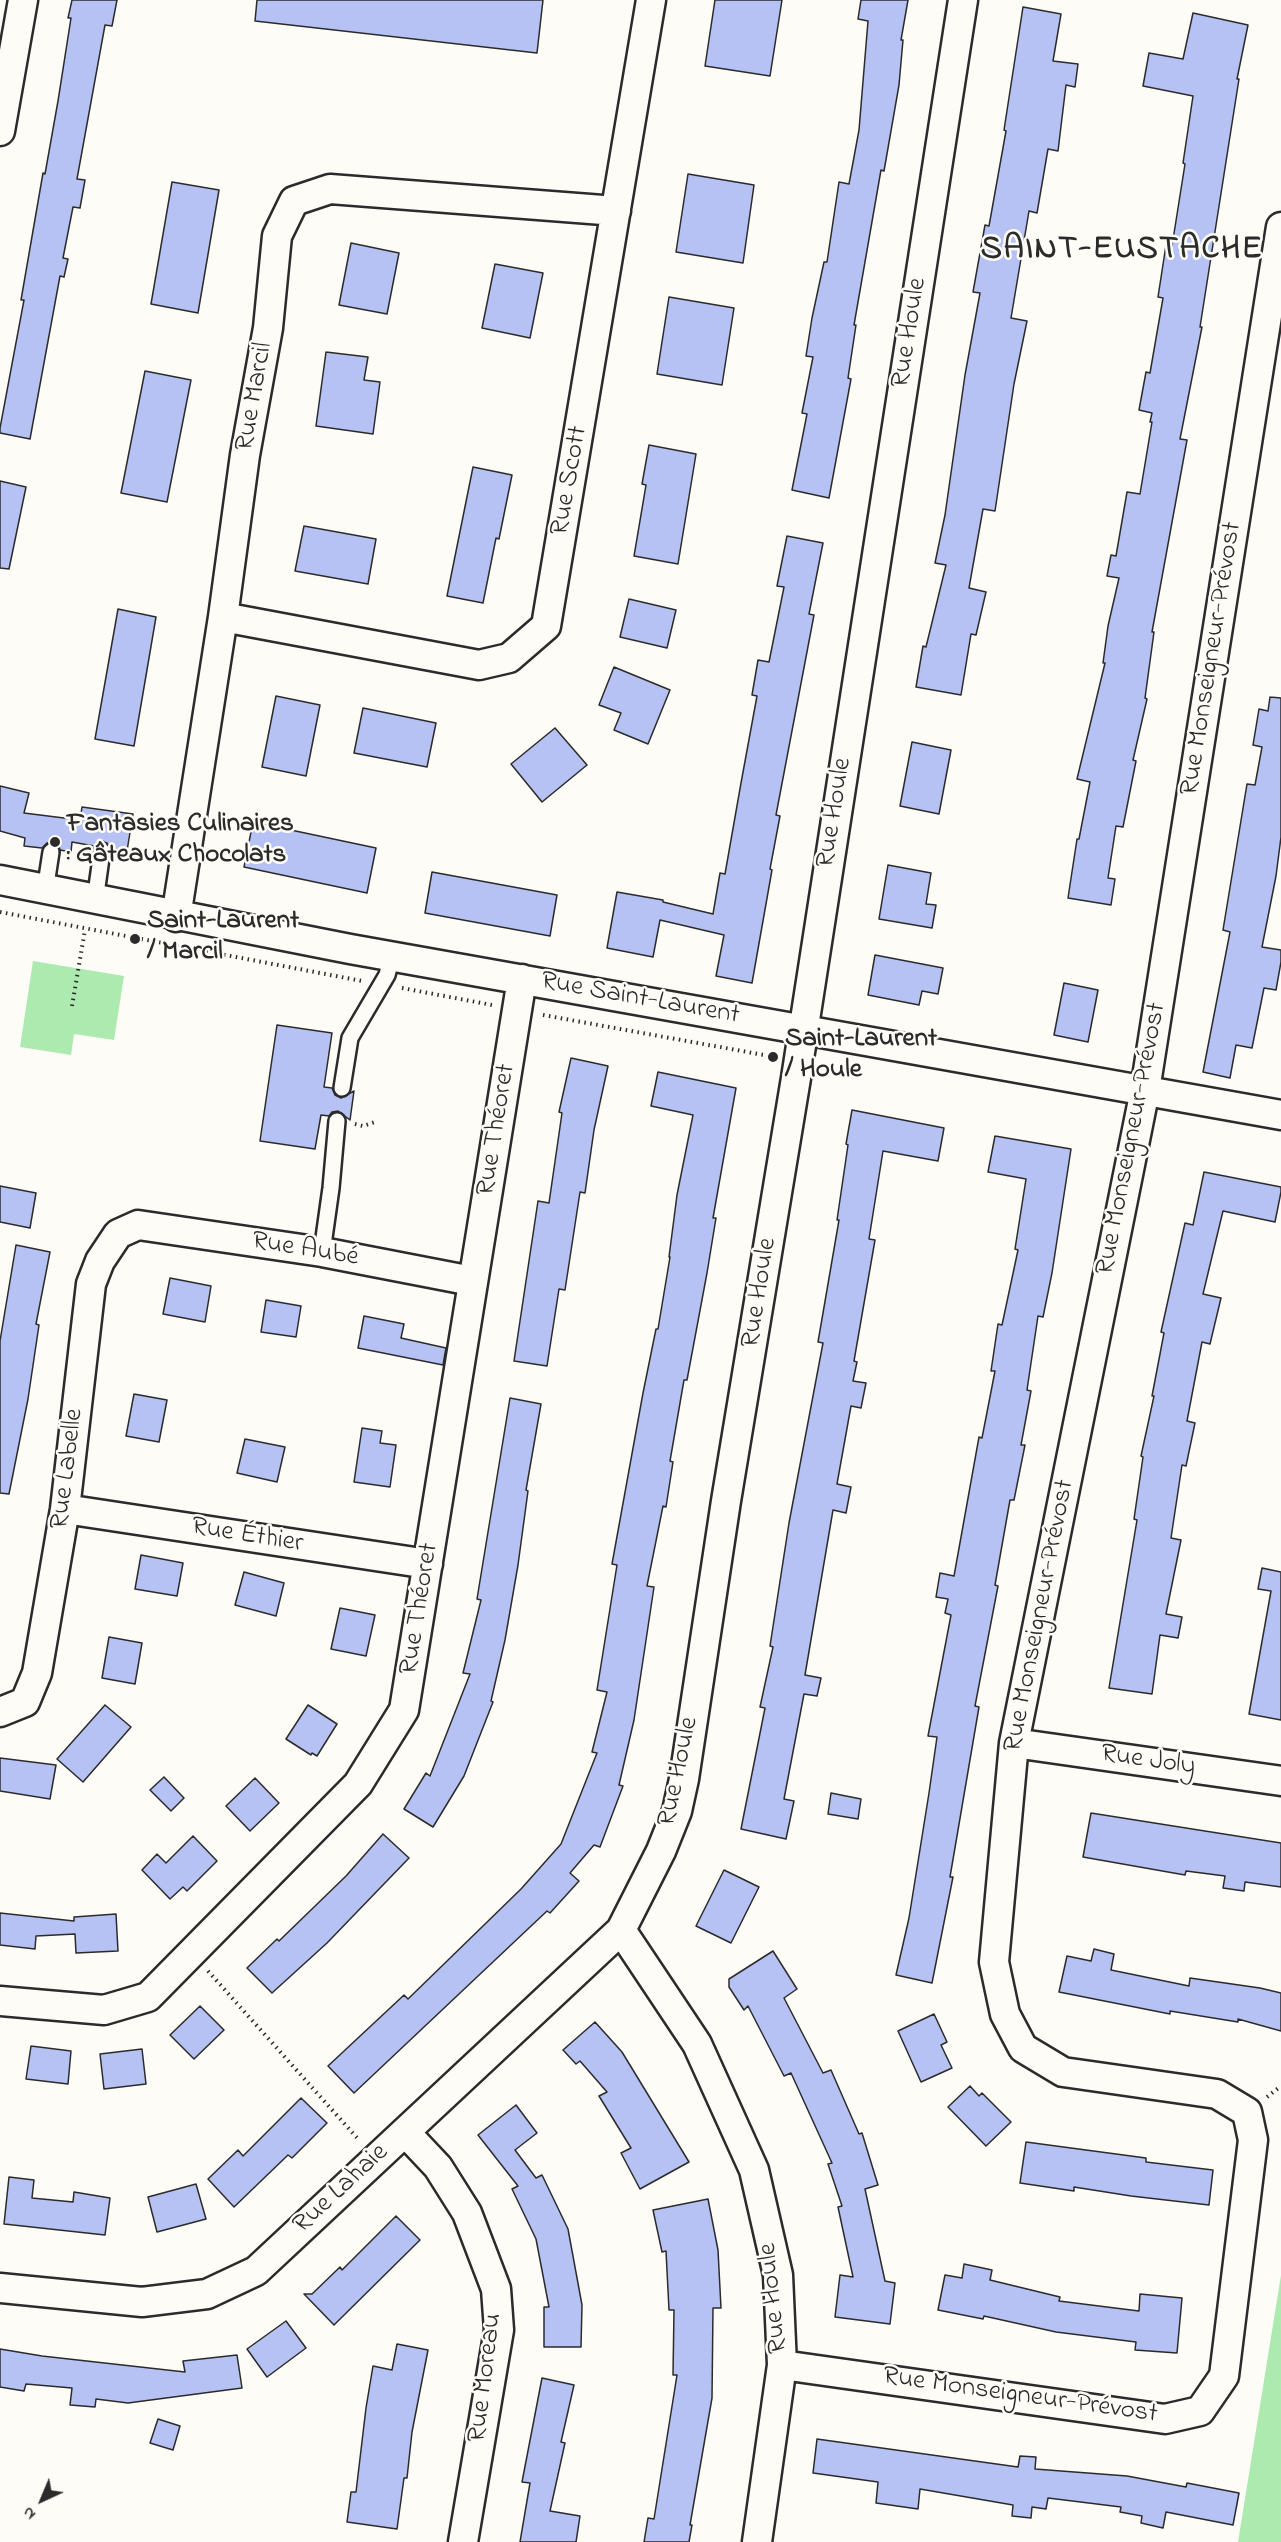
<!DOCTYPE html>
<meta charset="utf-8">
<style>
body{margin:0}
#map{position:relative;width:1281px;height:2542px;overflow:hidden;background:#fdfcf7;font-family:"Indie Flower",sans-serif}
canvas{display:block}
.north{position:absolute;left:12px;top:2470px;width:60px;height:60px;-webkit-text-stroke:4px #fdfcf7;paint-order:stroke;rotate:224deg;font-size:16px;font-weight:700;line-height:24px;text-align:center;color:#2b2b2b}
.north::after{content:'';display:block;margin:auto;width:21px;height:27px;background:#2b2b2b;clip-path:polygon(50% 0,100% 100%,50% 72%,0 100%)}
</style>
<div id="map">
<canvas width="1281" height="2542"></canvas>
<div class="north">N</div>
</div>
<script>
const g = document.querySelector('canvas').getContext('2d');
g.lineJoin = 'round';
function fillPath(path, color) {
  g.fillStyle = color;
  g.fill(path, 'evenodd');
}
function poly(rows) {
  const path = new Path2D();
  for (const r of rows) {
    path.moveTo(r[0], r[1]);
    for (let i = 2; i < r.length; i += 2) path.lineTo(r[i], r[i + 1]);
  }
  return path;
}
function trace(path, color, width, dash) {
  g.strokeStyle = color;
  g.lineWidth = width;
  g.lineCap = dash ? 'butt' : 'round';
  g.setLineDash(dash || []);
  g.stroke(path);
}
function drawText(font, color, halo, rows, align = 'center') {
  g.font = font + ' "Indie Flower",sans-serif';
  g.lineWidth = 5;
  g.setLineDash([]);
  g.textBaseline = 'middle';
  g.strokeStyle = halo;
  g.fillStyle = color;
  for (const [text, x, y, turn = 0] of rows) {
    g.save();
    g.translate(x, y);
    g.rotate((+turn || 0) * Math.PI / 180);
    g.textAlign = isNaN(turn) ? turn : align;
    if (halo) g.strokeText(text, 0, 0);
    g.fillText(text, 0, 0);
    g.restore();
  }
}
fillPath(poly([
 [33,961,124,976,114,1040,74,1034,71,1055,20,1047],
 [1281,2275,1281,2542,1238,2542]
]), '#adeab0');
const building = poly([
 [72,0,117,0,112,26,105,25,77,179,85,180,80,208,73,207,63,258,68,259,64,277,60,276,30,439,0,433,0,428,24,300,21,300,43,173,45,174,58,101,71,18,68,18,72,0],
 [257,0,543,0,537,53,255,21,257,0],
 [715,0,782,0,770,76,705,66,715,0],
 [861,0,908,0,901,40,903,40,899,85,884,171,881,170,854,325,856,325,848,378,851,379,829,498,792,490,807,414,802,413,813,357,806,356,812,318,824,262,827,262,839,182,849,184,859,130,868,21,858,19,861,0],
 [1023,7,1061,14,1053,61,1078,64,1075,87,1066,85,1058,151,1048,149,1037,213,1029,211,1011,318,1027,321,1014,384,995,511,983,509,969,588,986,592,976,635,971,634,961,695,916,687,923,646,926,647,946,565,935,563,945,515,965,375,980,293,973,292,985,225,989,226,1006,131,1004,130,1023,7],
 [1193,13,1248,25,1237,79,1239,79,1200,327,1202,327,1180,439,1187,440,1152,632,1154,632,1145,698,1147,699,1133,760,1136,761,1123,827,1116,826,1108,878,1115,879,1111,905,1068,898,1077,839,1079,839,1090,782,1077,779,1105,663,1103,663,1108,626,1119,578,1107,576,1111,555,1116,556,1127,492,1140,494,1152,422,1150,422,1152,413,1139,410,1146,372,1150,373,1163,298,1158,297,1166,245,1172,246,1185,164,1183,163,1193,96,1143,86,1149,53,1183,59,1193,13],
 [688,174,754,185,743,263,676,252,688,174],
 [172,182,219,190,198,313,151,304,172,182],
 [351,243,399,253,387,314,339,305,351,243],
 [495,264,543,273,530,338,482,328,495,264],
 [669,297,734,308,722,385,657,374,669,297],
 [326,352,368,357,364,380,380,382,373,434,316,426,326,352],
 [145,371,191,380,167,502,121,493,145,371],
 [649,445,696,454,678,564,634,556,646,485,642,484,649,445],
 [473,467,512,475,499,539,496,538,483,603,447,596,473,467],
 [0,481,26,487,9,569,0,568,0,481],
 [304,526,376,539,368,584,295,571,304,526],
 [787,536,823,543,809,614,814,615,776,815,780,816,770,869,772,870,752,983,716,976,724,935,660,920,653,957,607,948,617,892,663,900,663,902,713,914,720,873,725,874,741,783,757,696,752,695,758,660,769,662,784,587,777,586,787,536],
 [629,599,676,610,667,648,620,637,629,599],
 [118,609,156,617,134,746,95,739,118,609],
 [614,667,670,690,648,744,614,730,621,713,599,705,614,667],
 [276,696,320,705,306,776,262,767,276,696],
 [1270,697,1281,698,1281,837,1276,876,1262,947,1281,950,1281,962,1276,990,1264,988,1252,1048,1236,1045,1230,1078,1203,1072,1230,932,1223,930,1247,784,1255,785,1262,747,1253,745,1259,709,1268,711,1270,697],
 [363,708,436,723,427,767,354,753,363,708],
 [555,728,587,765,542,802,511,764,555,728],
 [912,742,951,750,939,814,900,806,912,742],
 [0,786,29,793,24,813,80,820,82,807,133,814,127,851,111,848,103,841,94,846,72,842,71,852,60,850,58,845,52,842,47,843,42,848,24,846,25,838,0,831,0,786],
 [253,822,376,848,367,893,244,867,253,822],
 [888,865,931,873,926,904,936,905,932,928,879,919,888,865],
 [432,872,557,895,550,936,425,913,432,872],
 [875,955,943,968,938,994,922,991,919,1005,868,995,875,955],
 [1064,983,1098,990,1088,1042,1054,1035,1064,983],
 [277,1025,332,1033,324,1087,332,1088,335,1095,341,1098,354,1091,350,1120,338,1111,332,1112,329,1116,321,1115,315,1149,260,1141,277,1025],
 [571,1058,608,1066,594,1130,585,1193,580,1192,565,1290,559,1289,547,1366,514,1361,538,1201,549,1203,562,1113,559,1112,571,1058],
 [658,1072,736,1088,713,1218,716,1218,707,1273,687,1380,684,1380,670,1461,673,1462,666,1507,663,1506,647,1586,654,1587,634,1720,619,1785,623,1786,600,1847,594,1845,570,1873,579,1881,550,1913,547,1911,354,2093,328,2066,404,1995,408,1999,521,1889,561,1844,597,1753,592,1752,607,1692,597,1690,617,1565,612,1564,643,1393,656,1329,658,1329,670,1257,669,1257,677,1195,693,1115,651,1106,658,1072],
 [852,1110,944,1128,938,1161,883,1151,869,1239,875,1240,854,1361,857,1362,853,1381,866,1383,861,1408,851,1406,837,1484,851,1487,846,1513,833,1510,805,1675,821,1678,817,1696,804,1694,784,1799,794,1801,786,1839,741,1829,765,1708,760,1707,773,1647,770,1646,789,1523,823,1343,818,1342,839,1220,837,1220,848,1145,846,1144,852,1110],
 [995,1136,1071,1149,1052,1273,1043,1317,1038,1316,1027,1390,1031,1391,1021,1445,1025,1445,1014,1500,1010,1500,995,1585,998,1586,975,1706,979,1707,950,1877,953,1877,932,1983,896,1975,909,1918,929,1793,937,1737,928,1736,951,1615,945,1613,948,1599,936,1597,940,1573,954,1576,979,1437,982,1438,995,1371,991,1371,998,1324,1002,1325,1018,1250,1015,1249,1026,1179,988,1172,995,1136],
 [1204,1172,1281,1187,1281,1192,1275,1222,1223,1211,1203,1294,1221,1298,1210,1344,1202,1342,1187,1421,1195,1423,1186,1466,1182,1465,1171,1538,1181,1540,1166,1614,1182,1617,1178,1638,1160,1635,1152,1694,1109,1688,1137,1520,1134,1519,1143,1457,1141,1456,1154,1396,1152,1396,1164,1333,1161,1332,1185,1223,1193,1225,1204,1172],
 [0,1186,36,1193,30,1228,0,1222,0,1186],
 [16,1245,50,1252,36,1324,39,1325,28,1399,9,1494,0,1493,0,1341,16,1245],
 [170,1278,211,1286,205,1322,163,1314,170,1278],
 [266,1300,301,1306,296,1337,261,1332,266,1300],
 [364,1316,404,1324,401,1338,446,1348,443,1365,358,1348,364,1316],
 [134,1394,167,1400,159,1442,126,1436,134,1394],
 [510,1398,541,1404,526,1490,528,1491,518,1565,505,1640,491,1701,493,1702,464,1776,433,1827,404,1809,426,1773,430,1776,470,1674,463,1673,481,1600,477,1599,510,1398],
 [362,1428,382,1431,380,1443,396,1445,390,1487,354,1482,362,1428],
 [245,1439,285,1447,277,1482,237,1473,245,1439],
 [141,1555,183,1563,177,1596,135,1589,141,1555],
 [1262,1568,1281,1572,1281,1720,1249,1714,1271,1591,1258,1589,1262,1568],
 [244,1572,284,1583,276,1616,235,1605,244,1572],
 [340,1608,375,1615,366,1656,331,1649,340,1608],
 [109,1637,142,1643,135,1684,102,1678,109,1637],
 [105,1705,131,1727,83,1782,57,1759,105,1705],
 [308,1705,337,1724,317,1756,312,1753,311,1755,286,1739,308,1705],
 [0,1758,56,1765,50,1799,0,1791,0,1758],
 [164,1777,184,1798,171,1811,150,1790,164,1777],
 [255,1778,279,1803,250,1831,226,1806,255,1778],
 [831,1793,861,1799,858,1819,828,1814,831,1793],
 [1091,1813,1281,1843,1281,1887,1245,1882,1244,1891,1223,1888,1225,1876,1186,1871,1185,1875,1083,1857,1091,1813],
 [383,1834,409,1858,327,1943,272,1993,247,1968,277,1939,279,1941,346,1876,383,1834],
 [193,1836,217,1861,187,1891,183,1887,170,1899,142,1870,157,1854,166,1863,193,1836],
 [724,1870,759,1887,731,1943,696,1926,724,1870],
 [0,1913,74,1921,74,1917,116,1914,118,1951,76,1953,75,1934,36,1936,35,1949,0,1945,0,1913],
 [1094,1949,1114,1954,1111,1970,1189,1986,1190,1978,1260,1988,1281,1993,1281,2031,1238,2019,1238,2022,1170,2011,1170,2014,1059,1992,1067,1956,1091,1961,1094,1949],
 [773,1951,797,1989,784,1998,823,2073,831,2070,859,2134,862,2133,878,2185,865,2189,885,2281,895,2283,890,2324,835,2317,840,2275,853,2277,838,2207,842,2206,828,2164,832,2163,791,2073,784,2076,748,2006,744,2010,729,1987,729,1979,773,1951],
 [200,2006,224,2030,194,2059,170,2035,200,2006],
 [934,2014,947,2042,941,2045,952,2068,921,2082,898,2031,934,2014],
 [595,2022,622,2052,689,2162,640,2189,621,2153,631,2148,599,2096,607,2092,580,2061,576,2064,563,2050,595,2022],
 [31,2046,71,2051,68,2084,26,2079,31,2046],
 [142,2049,146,2084,104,2089,100,2054,142,2049],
 [970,2086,979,2096,982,2093,1011,2122,986,2146,948,2107,970,2086],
 [301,2098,327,2123,292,2158,288,2155,234,2207,208,2179,238,2150,243,2156,301,2098],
 [516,2105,537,2133,515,2150,536,2178,542,2175,568,2229,582,2305,581,2347,544,2347,544,2307,549,2307,536,2239,512,2189,518,2186,478,2135,516,2105],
 [1026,2142,1146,2158,1146,2162,1213,2170,1209,2205,1131,2196,1074,2187,1074,2191,1020,2183,1026,2142],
 [9,2177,34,2180,32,2198,73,2202,74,2192,110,2198,105,2235,4,2224,9,2177],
 [196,2184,206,2219,157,2232,148,2197,196,2184],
 [708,2199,718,2250,721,2308,713,2308,712,2398,690,2525,692,2525,689,2542,644,2542,648,2518,654,2519,677,2375,673,2375,674,2310,669,2310,666,2251,662,2252,653,2210,708,2199],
 [396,2216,420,2240,334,2325,304,2294,312,2294,340,2267,342,2270,396,2216],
 [964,2264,992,2270,990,2280,1060,2297,1059,2301,1139,2311,1140,2294,1182,2298,1177,2353,1135,2350,1136,2342,1056,2332,984,2316,983,2319,938,2310,945,2275,962,2278,964,2264],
 [286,2321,306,2348,267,2377,247,2349,286,2321],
 [397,2344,428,2350,412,2432,407,2478,404,2478,397,2529,347,2522,351,2492,356,2492,366,2408,373,2366,392,2370,397,2344],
 [0,2349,42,2356,185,2372,183,2361,237,2355,242,2388,128,2403,96,2399,95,2407,70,2405,72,2388,26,2384,24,2391,0,2387,0,2349],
 [542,2378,574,2385,561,2442,565,2443,550,2511,580,2516,576,2542,520,2542,530,2483,522,2482,542,2378],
 [158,2419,180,2426,173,2450,150,2443,158,2419],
 [817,2439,1018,2467,1020,2456,1036,2457,1035,2469,1127,2476,1186,2487,1187,2483,1239,2493,1233,2525,1166,2512,1163,2528,1141,2523,1142,2516,1120,2512,1121,2507,1048,2498,1046,2509,1032,2507,1031,2518,1012,2516,1013,2505,920,2489,918,2509,876,2503,878,2482,813,2473,817,2439]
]);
fillPath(building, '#b6c2f3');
trace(building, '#2b2b2b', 1.5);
const lane = poly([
 [45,891,51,852],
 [95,901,102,851],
 [342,1088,350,1038,387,975,392,956],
 [322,1252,331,1188,337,1121]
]);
const street = poly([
 [0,131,23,0],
 [223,617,479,665,509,658,546,626,651,0],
 [0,880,350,949,1281,1115],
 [176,917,223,617,245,455,268,328,277,236,294,201,330,189,616,211],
 [65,1509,428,1564],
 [0,1712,25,1702,37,1673,65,1509,91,1284,100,1261,118,1234,138,1225,322,1252,472,1281],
 [1014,1743,1281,1781],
 [621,1930,697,2044,754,2170,778,2275,782,2365,757,2542],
 [0,2001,104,2010,148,1997,358,1784,404,1710,522,979],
 [405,2132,438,2167,467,2213,496,2289,499,2330,463,2542],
 [0,2288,142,2302,207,2294,256,2271,621,1930,661,1851,677,1811,684,1779,726,1501,796,1078,963,0],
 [782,2365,1165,2419,1200,2411,1224,2376,1253,2140,1247,2112,1217,2094,1063,2072,1023,2048,1005,2014,994,1962,1014,1743,1145,1090,1281,227]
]);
trace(lane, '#2b2b2b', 20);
trace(street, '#2b2b2b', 33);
trace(poly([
 [0,912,362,981],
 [402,988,492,1005],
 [72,1006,85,930],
 [543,1015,775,1057],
 [355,1124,363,1126,375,1122],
 [208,1971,359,2140],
 [1267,2097,1281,2086]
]), '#2b2b2b', 4, [1.5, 4.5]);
trace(lane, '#fdfcf7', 15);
trace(street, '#fdfcf7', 28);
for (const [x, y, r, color] of [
 [55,842,6,"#2b2b2b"],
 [135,939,6,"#2b2b2b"],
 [773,1057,6,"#2b2b2b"]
]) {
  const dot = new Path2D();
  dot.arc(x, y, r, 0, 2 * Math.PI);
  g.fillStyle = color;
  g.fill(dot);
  trace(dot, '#fdfcf7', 2);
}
drawText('27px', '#2b2b2b', '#fdfcf7', [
 ["Rue Houle",911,333,-81],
 ["Rue Marcil",256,397,-80],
 ["Rue Scott",571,481,-80],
 ["Rue Monseigneur-Prévost",1213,659,-81],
 ["Rue Houle",836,813,-81],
 ["Rue Saint-Laurent",640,1000,10],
 ["Rue Théoret",498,1130,-81],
 ["Rue Monseigneur-Prévost",1133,1139,-79],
 ["Rue Aubé",305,1251,9],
 ["Rue Houle",761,1293,-81],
 ["Rue Labelle",69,1469,-83],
 ["Rue Éthier",247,1537,9],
 ["Rue Théoret",421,1609,-81],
 ["Rue Monseigneur-Prévost",1041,1616,-79],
 ["Rue Joly",1148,1762,8],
 ["Rue Houle",680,1772,-78],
 ["Rue Lahaie",342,2190,-43],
 ["Rue Houle",775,2298,-96],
 ["Rue Moreau",487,2378,-83],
 ["Rue Monseigneur-Prévost",1020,2397,8]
]);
drawText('bold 27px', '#2b2b2b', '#fdfcf7', [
 ["Fantasies Culinaires",67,826],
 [": Gâteaux Chocolats",67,857],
 ["Saint-Laurent",147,923],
 ["/ Marcil",147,954],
 ["Saint-Laurent",785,1041],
 ["/ Houle",785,1072]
], 'left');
g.letterSpacing = '1.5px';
drawText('bold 33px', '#2b2b2b', '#fdfcf7', [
 ["SAINT-EUSTACHE",1122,252]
]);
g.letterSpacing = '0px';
</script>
